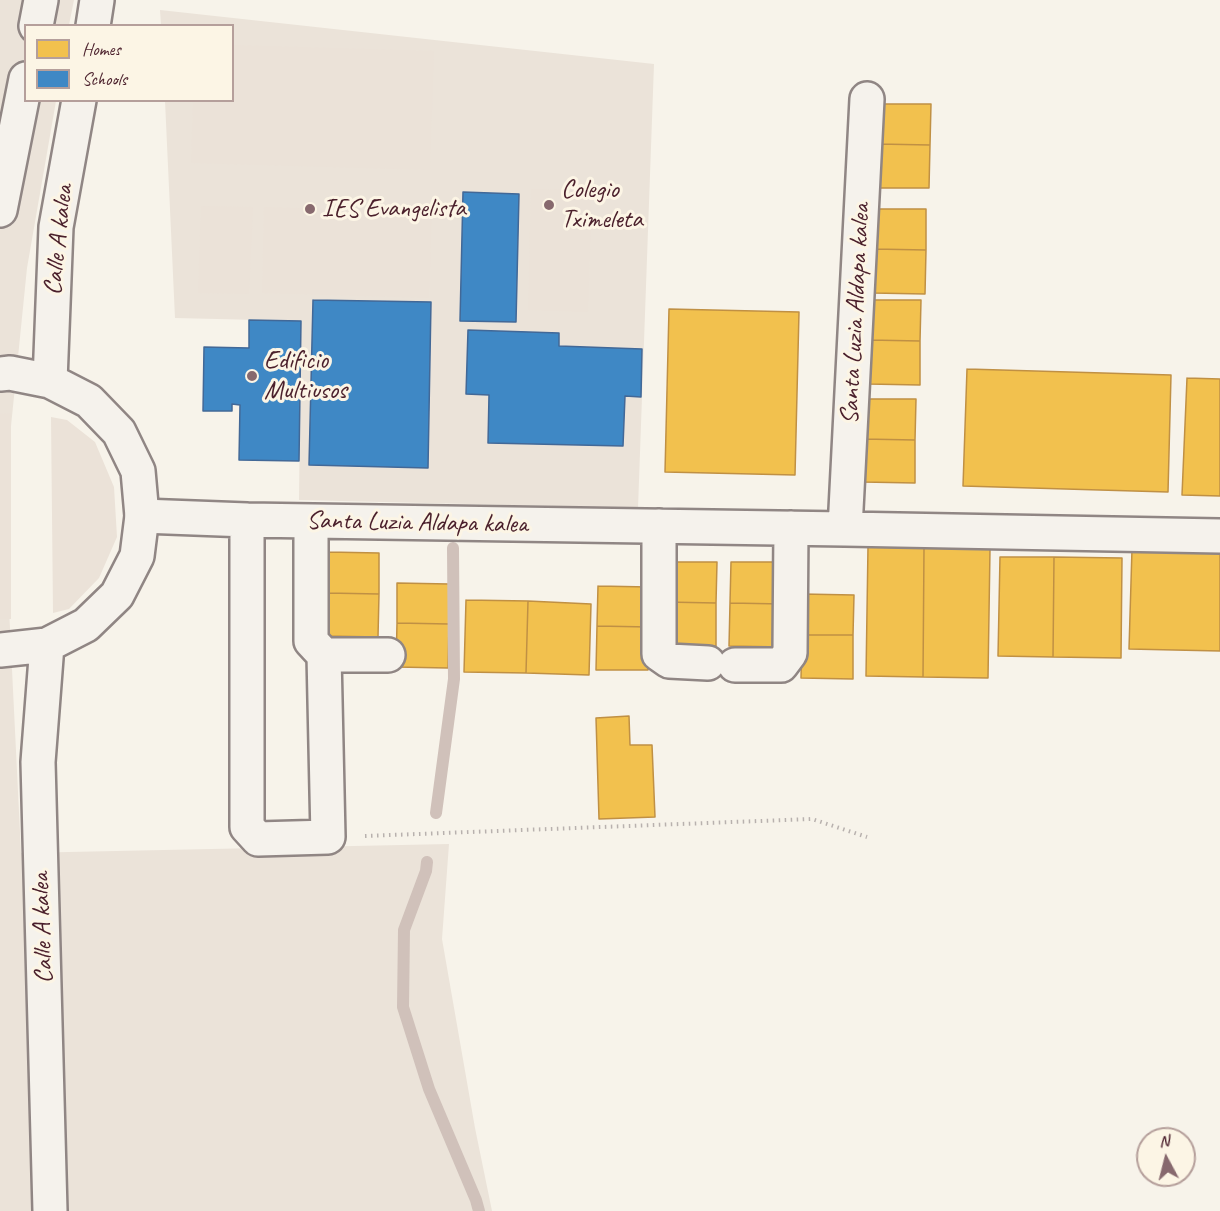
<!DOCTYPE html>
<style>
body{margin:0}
#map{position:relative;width:1220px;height:1211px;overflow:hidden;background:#f7f3ea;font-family:Caveat,sans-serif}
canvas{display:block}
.legend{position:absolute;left:24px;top:24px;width:210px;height:78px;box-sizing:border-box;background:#fcf5e5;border:2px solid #b59f9b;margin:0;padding:8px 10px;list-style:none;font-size:18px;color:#4a1f2b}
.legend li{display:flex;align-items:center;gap:12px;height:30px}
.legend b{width:30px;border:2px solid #b59f9b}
.north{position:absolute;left:1136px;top:1127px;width:60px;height:60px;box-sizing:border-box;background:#fcf5e5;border:2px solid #b59f9b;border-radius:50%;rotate:353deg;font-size:16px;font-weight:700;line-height:24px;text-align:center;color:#4a1f2b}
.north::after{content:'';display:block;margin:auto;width:21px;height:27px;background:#87696e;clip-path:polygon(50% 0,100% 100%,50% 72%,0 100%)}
</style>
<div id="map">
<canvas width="1220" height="1211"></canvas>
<ul class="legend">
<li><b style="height:16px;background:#f2c14e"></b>Homes</li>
<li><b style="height:16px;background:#3f88c5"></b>Schools</li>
</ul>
<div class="north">N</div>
</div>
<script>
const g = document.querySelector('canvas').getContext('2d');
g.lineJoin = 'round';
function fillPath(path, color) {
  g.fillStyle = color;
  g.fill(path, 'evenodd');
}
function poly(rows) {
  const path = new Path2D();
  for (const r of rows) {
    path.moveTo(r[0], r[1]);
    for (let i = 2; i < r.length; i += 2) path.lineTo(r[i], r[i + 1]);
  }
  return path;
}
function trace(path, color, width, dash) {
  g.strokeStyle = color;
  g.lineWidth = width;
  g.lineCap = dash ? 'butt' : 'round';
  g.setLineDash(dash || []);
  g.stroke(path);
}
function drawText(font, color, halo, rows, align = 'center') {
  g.font = font + ' Caveat,sans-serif';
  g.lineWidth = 6;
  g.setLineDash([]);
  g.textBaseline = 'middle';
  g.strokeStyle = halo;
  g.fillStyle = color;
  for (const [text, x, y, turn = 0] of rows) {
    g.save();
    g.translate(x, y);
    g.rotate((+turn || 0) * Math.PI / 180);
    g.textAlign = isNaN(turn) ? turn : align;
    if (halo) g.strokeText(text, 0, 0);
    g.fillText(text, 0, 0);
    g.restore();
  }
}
fillPath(poly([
 [0,0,74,0,69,25,26,26,26,100,56,101,27,268,9,446,6,547,21,853,449,844,442,939,475,1128,492,1211,0,1211],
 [160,10,654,64,638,508,299,500,301,321,175,318,165,101,232,100,232,26,161,25]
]), '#ebe3d9');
fillPath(poly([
 [233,45,434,51,430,170,191,163,193,101,232,100],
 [531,189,592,190,588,312,528,310],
 [201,206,253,207,249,294,198,293],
 [264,207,432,212,429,298,262,293],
 [11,413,11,619,0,619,0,414],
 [51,417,67,420,95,442,114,487,117,537,99,578,69,609,53,613]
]), '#ebe2d8');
const homes = poly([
 [879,104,931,104,930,145,878,144,879,104],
 [878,144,930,145,929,188,877,188,878,144],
 [874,209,926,209,926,250,874,249,874,209],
 [874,249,926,250,925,294,873,293,874,249],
 [869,300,921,300,920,341,869,340,869,300],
 [669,309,799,312,795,475,665,472,669,309],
 [869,340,920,341,920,385,868,384,869,340],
 [967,369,1171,375,1168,492,963,486,967,369],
 [1187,378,1220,379,1220,496,1182,495,1187,378],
 [864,399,916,399,915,440,863,439,864,399],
 [863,439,915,440,915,483,863,482,863,439],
 [868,547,924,548,923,677,866,676,868,547],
 [924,548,990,549,988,678,923,677,924,548],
 [1132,549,1220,551,1220,651,1129,649,1132,549],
 [328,552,379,553,379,594,327,593,328,552],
 [1000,557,1054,557,1053,657,998,656,1000,557],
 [1054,557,1122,558,1121,658,1053,657,1054,557],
 [665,562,717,562,716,603,665,602,665,562],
 [731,562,782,562,782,604,730,603,731,562],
 [397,583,449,584,449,624,397,623,397,583],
 [598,586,649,587,649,627,597,626,598,586],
 [327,593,379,594,378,637,326,636,327,593],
 [802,594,854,595,853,635,802,635,802,594],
 [466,600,528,601,526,673,464,672,466,600],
 [528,601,591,604,589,675,526,673,528,601],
 [665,602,716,603,716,646,664,645,665,602],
 [730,603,782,604,782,647,729,646,730,603],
 [397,623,449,624,448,668,396,667,397,623],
 [597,626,649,627,648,670,596,670,597,626],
 [802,635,853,635,853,679,801,678,802,635],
 [629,716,630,745,652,745,655,817,599,819,596,718,629,716]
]);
fillPath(homes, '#f2c14e');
trace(homes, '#c09044', 1.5);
const schools = poly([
 [463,192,519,194,516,322,460,321,463,192],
 [313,300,431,302,428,468,309,465,313,300],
 [249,320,301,321,299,461,239,460,240,405,232,404,232,411,203,411,204,347,249,348,249,320],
 [468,330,559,333,559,346,642,349,641,397,625,396,623,446,488,443,489,395,466,394,468,330]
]);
fillPath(schools, '#3f88c5');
trace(schools, '#426897', 1.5);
trace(poly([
 [436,813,454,679,453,548],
 [427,862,426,871,404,930,403,1007,429,1089,476,1200,479,1211]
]), '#d0c1ba', 12);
const minor = poly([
 [142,516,247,520,247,827,258,839,328,837,324,655,311,641,311,521],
 [247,520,845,529,867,99],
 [659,526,659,654,669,661,708,663],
 [845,529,1220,536],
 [324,655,388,655],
 [735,665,781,665,790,653,791,528]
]);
const tertiary = poly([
 [36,26,41,0],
 [93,26,97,0],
 [0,210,26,79],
 [0,374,10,373,50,381,89,401,119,432,138,471,142,516,137,556,117,595,86,625,47,645,0,650],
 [50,381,56,227,79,100],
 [47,645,38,762,50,1211]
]);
trace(minor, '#908684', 38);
trace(tertiary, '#908684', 38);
trace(poly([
 [365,836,812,819,867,837]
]), '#b8b1ae', 4, [1.5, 4.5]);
trace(minor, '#f5f2ec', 33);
trace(tertiary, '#f5f2ec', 33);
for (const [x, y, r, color] of [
 [549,205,6,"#87696e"],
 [310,209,6,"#87696e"],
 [252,376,6,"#87696e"]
]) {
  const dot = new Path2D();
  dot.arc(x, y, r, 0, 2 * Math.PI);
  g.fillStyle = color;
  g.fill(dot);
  trace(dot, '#fcf5e5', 2);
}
drawText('26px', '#4a1f2b', '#fcf5e5', [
 ["Colegio",561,190],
 ["Tximeleta",561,220],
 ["IES Evangelista",322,209],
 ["Edificio",264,361],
 ["Multiusos",264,391]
], 'left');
drawText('26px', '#4a1f2b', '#fcf5e5', [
 ["Calle A kalea",59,240,-84],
 ["Santa Luzia Aldapa kalea",856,314,-87],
 ["Santa Luzia Aldapa kalea",417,523,1],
 ["Calle A kalea",43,928,-92]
]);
</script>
